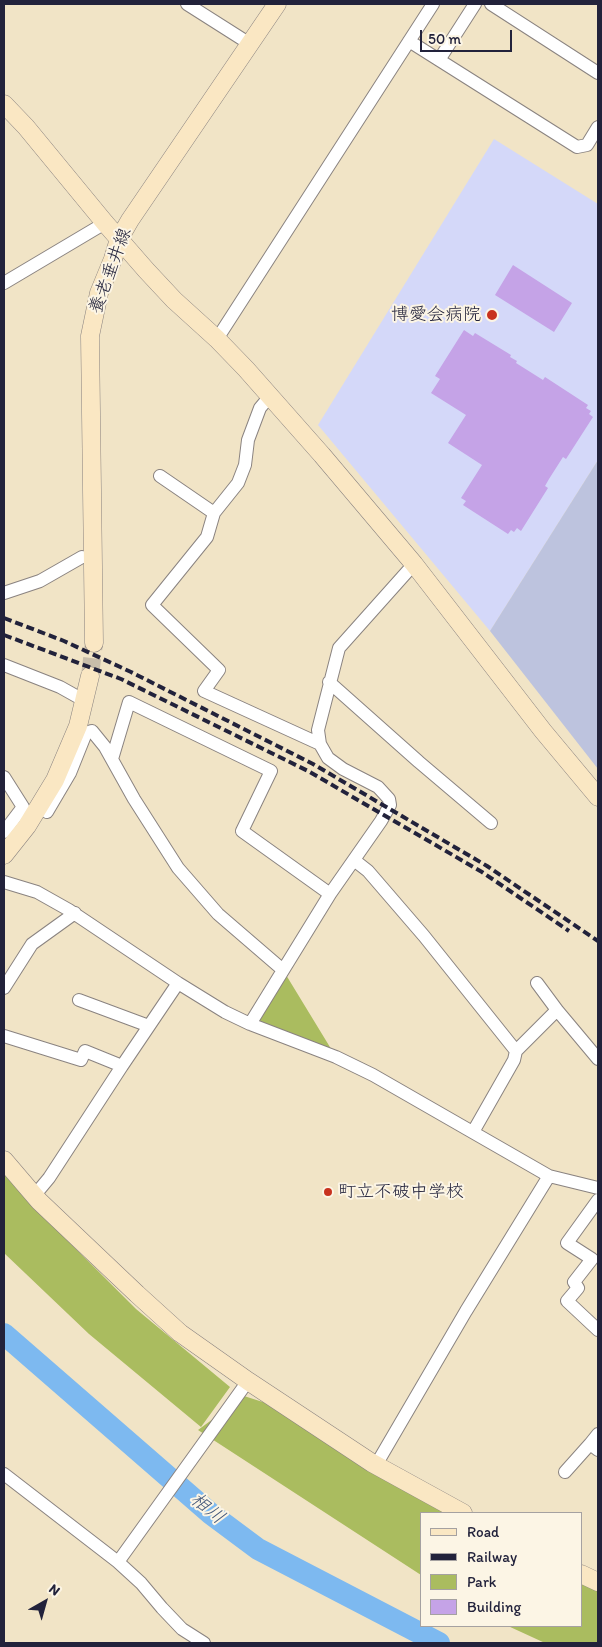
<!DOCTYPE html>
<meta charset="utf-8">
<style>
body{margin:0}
#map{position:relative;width:602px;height:1647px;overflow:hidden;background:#f1e4c6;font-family:Itim,sans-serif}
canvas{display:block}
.frame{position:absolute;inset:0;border:5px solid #22223b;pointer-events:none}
.legend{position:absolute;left:420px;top:1512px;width:162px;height:115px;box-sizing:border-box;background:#fcf5e5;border:1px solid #a5a1a1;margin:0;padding:6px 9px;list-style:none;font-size:15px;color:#22223b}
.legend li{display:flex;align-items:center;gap:10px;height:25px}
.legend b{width:25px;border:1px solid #a5a1a1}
.north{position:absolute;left:20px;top:1577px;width:50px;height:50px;-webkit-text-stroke:4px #fcf5e5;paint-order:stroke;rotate:38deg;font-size:14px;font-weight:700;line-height:20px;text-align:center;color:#22223b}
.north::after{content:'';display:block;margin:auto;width:18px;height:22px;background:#22223b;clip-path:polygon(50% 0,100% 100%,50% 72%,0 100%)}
.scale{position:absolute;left:420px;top:30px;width:92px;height:22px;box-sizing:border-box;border:2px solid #22223b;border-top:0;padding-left:6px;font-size:15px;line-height:18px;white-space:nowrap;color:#22223b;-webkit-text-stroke:4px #fcf5e5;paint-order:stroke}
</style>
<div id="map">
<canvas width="602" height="1647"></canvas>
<div class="frame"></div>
<ul class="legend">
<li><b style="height:6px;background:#fae7c3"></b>Road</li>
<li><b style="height:6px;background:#22223b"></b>Railway</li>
<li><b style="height:14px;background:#aabc5f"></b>Park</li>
<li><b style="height:14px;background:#c5a3e7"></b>Building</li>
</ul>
<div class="north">N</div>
<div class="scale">50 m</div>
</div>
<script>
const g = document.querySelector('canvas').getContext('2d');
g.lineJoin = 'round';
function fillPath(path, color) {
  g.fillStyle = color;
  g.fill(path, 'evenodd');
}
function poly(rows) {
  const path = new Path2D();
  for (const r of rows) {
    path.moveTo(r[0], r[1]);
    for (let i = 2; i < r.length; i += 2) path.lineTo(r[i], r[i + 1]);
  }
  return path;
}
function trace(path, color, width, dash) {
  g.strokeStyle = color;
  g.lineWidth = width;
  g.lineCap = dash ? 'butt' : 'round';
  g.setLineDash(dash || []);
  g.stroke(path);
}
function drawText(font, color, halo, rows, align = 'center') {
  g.font = font + ' Itim,"Klee One",sans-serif';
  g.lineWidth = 4;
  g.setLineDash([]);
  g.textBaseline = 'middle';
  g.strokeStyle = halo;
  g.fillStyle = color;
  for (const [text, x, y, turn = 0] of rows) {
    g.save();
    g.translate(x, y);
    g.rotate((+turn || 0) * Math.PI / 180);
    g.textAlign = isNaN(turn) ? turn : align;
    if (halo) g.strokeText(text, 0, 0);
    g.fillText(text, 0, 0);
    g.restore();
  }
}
fillPath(poly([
 [494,139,598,204,598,460,490,631,318,425]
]), '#d4d8f9');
fillPath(poly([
 [598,460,598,769,490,631]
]), '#bdc3de');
fillPath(poly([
 [283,970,336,1057,250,1024],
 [4,1171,23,1196,136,1309,230,1387,201,1427,89,1334,4,1253],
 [244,1396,269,1404,365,1467,445,1513,421,1513,421,1575,198,1430],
 [581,1580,598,1587,598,1643,545,1643,508,1626,581,1626]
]), '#aabc5f');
trace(poly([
 [4,1334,211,1514,258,1549,439,1643]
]), '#7db9f0', 22);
fillPath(poly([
 [513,265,572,303,554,332,495,295],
 [464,330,473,336,475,333,511,355,510,357,517,361,516,363,543,380,545,377,588,405,586,408,591,411,589,414,593,417,566,459,563,457,549,479,545,486,548,488,521,531,517,528,514,532,511,530,508,534,463,505,466,501,461,498,482,465,448,443,466,415,431,393,440,379,435,376]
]), '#c5a3e7');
trace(poly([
 [90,676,94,643]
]), '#c8bdaa', 18, [18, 9]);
const street = poly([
 [187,4,250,44],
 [491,4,598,73],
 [409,41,577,147,587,145,598,127],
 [439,60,475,4],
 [4,283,105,223],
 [217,339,433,4],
 [270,396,260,408,248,440,245,465,238,483,214,513,207,537,152,605,219,670,204,691,320,744],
 [160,476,214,513],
 [4,593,40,581,82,557],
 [4,665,60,687,85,701],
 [329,682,419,762,491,823],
 [112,759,129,702,271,771,242,831,330,894],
 [4,777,23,807,4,832],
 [47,812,70,773,86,733,92,731,105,747,134,799,178,868,218,914,283,970],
 [354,860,368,871,424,936,516,1051,514,1060,473,1132],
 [4,882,37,892,69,910,178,983,225,1012,250,1024,336,1057,373,1075,549,1176,598,1188],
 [4,988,32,944,75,913],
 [79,1000,149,1026],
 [557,1010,598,1059],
 [250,1024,330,894,381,821,390,805,389,799,378,787,343,769,328,758,320,744,318,730,339,648,414,564],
 [4,1036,81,1060,85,1051,122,1066,178,983],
 [516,1051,557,1010,537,983],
 [34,1196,49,1178,122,1066],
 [598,1200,567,1243,592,1259,574,1282,578,1288,567,1301,598,1330],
 [598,1434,590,1444,598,1450],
 [376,1465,466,1311,549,1176],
 [565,1472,590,1444],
 [4,1474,118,1562,141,1583,162,1608,182,1629,204,1643],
 [118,1562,248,1381]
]);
const secondary = poly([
 [4,104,26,127,105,223,146,270,174,300,217,339,246,369,322,455,414,564,543,731,598,797],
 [94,643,90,336,99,293,113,259,119,239,130,220,277,4],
 [4,855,27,826,55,780,78,726,90,676],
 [4,1160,39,1201,137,1294,180,1333,248,1381,372,1463,463,1513],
 [581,1574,598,1582]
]);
trace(street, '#8a8380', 14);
trace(secondary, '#8a8380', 19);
trace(street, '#fff', 12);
trace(secondary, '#fae7c3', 18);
trace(poly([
 [4,618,64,641,131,672,313,764,487,866,598,941],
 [4,635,121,679,308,771,482,872,569,931]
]), '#22223b', 4, [8, 4]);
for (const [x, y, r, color] of [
 [492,315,6,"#c8321e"],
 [328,1192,5,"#c8321e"]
]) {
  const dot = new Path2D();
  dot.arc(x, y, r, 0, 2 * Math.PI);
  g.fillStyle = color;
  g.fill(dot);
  trace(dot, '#fcf5e5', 2);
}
drawText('18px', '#22223b', '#fcf5e5', [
 ["養老垂井線",111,271,-70]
]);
drawText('18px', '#22223b', '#fcf5e5', [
 ["博愛会病院",481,315],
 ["町立不破中学校",338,1192,"left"]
], 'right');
drawText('italic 19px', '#42577a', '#fcf5e5', [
 ["相川",207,1509,39]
]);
</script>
